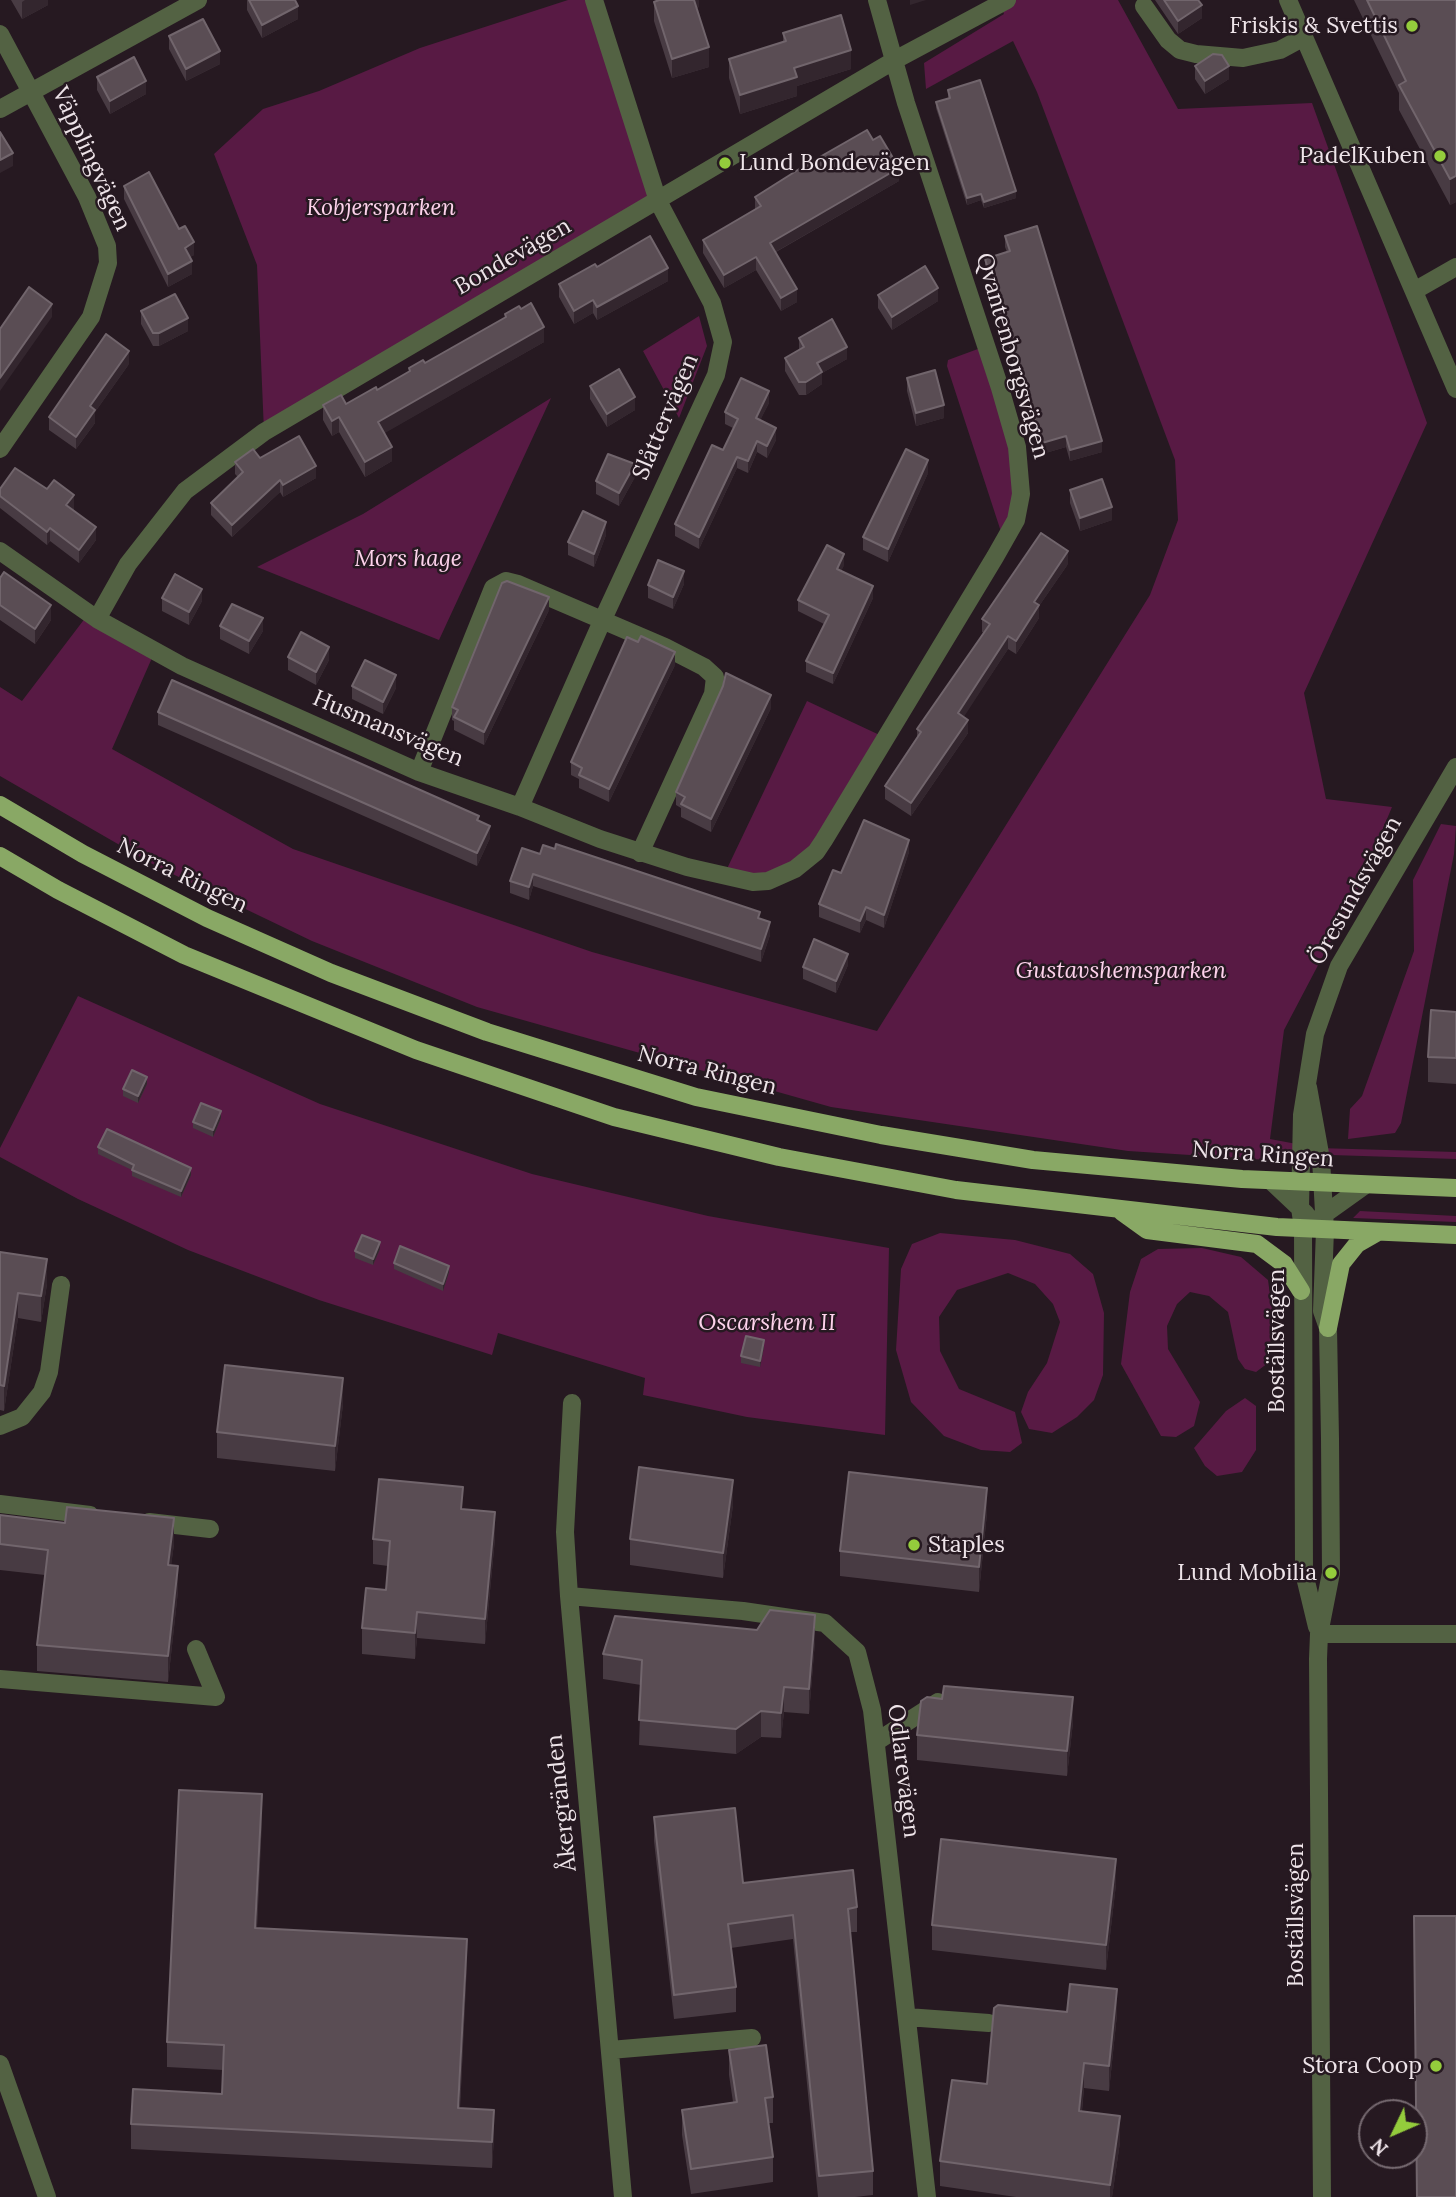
<!DOCTYPE html>
<meta charset="utf-8">
<style>
body{margin:0}
#map{position:relative;width:1456px;height:2197px;overflow:hidden;background:#261921;font-family:Lora,serif}
canvas{display:block}
.north{position:absolute;left:1358px;top:2099px;width:70px;height:70px;box-sizing:border-box;background:#261921;border:2px solid #766a71;border-radius:50%;rotate:226deg;font-size:19px;font-weight:700;line-height:28px;text-align:center;color:#eee4e9}
.north::after{content:'';display:block;margin:auto;width:24px;height:32px;background:#94cc3c;clip-path:polygon(50% 0,100% 100%,50% 72%,0 100%)}
</style>
<div id="map">
<canvas width="1456" height="2197"></canvas>
<div class="north">N</div>
</div>
<script>
const g = document.querySelector('canvas').getContext('2d');
g.lineJoin = 'round';
function fillPath(path, color) {
  g.fillStyle = color;
  g.fill(path, 'evenodd');
}
function poly(rows) {
  const path = new Path2D();
  for (const r of rows) {
    path.moveTo(r[0], r[1]);
    for (let i = 2; i < r.length; i += 2) path.lineTo(r[i], r[i + 1]);
  }
  return path;
}
function trace(path, color, width, dash) {
  g.strokeStyle = color;
  g.lineWidth = width;
  g.lineCap = dash ? 'butt' : 'round';
  g.setLineDash(dash || []);
  g.stroke(path);
}
function drawText(font, color, halo, rows, align = 'center') {
  g.font = font + ' Lora,serif';
  g.lineWidth = 5;
  g.setLineDash([]);
  g.textBaseline = 'middle';
  g.strokeStyle = halo;
  g.fillStyle = color;
  for (const [text, x, y, turn = 0] of rows) {
    g.save();
    g.translate(x, y);
    g.rotate((+turn || 0) * Math.PI / 180);
    g.textAlign = isNaN(turn) ? turn : align;
    if (halo) g.strokeText(text, 0, 0);
    g.fillText(text, 0, 0);
    g.restore();
  }
}
fillPath(poly([
 [568,0,594,0,658,201,264,432,257,265,214,154,263,109,319,91,420,48],
 [999,0,1118,0,1178,109,1312,103,1427,423,1304,693,1326,799,1392,807,1357,891,1284,1030,1270,1139,1318,1148,1456,1152,1456,1159,1269,1153,1268,1160,1128,1151,831,1107,477,1007,312,941,156,866,0,776,0,687,22,701,89,613,155,651,112,749,293,849,592,952,877,1031,1150,595,1178,520,1175,460,1037,92,1013,41,926,89,924,63,1004,14],
 [699,316,707,346,679,418,643,351],
 [986,346,1020,469,1004,541,947,366,948,360],
 [551,398,439,640,257,567,363,514],
 [807,701,886,738,824,840,784,874,724,875],
 [1441,824,1456,826,1454,854,1401,1123,1395,1133,1348,1139,1350,1109,1362,1096,1414,951,1413,880],
 [78,996,320,1104,532,1174,708,1216,889,1248,885,1435,747,1417,643,1395,645,1378,498,1333,492,1355,319,1300,188,1250,78,1199,0,1157,0,1148],
 [1360,1211,1456,1216,1456,1222,1353,1218],
 [940,1233,1015,1240,1070,1254,1093,1274,1104,1313,1103,1375,1094,1400,1077,1417,1052,1433,1029,1429,1021,1412,1028,1392,1047,1363,1060,1322,1053,1304,1035,1284,1008,1273,957,1290,939,1317,940,1351,959,1389,1015,1412,1022,1443,1010,1452,981,1450,944,1436,911,1402,896,1350,901,1269,912,1244],
 [1202,1248,1241,1257,1268,1280,1273,1317,1268,1363,1256,1372,1245,1369,1238,1359,1228,1312,1209,1296,1190,1292,1177,1304,1167,1326,1168,1349,1200,1402,1194,1426,1176,1437,1161,1436,1121,1364,1130,1292,1141,1259,1158,1249],
 [1245,1398,1256,1406,1256,1450,1242,1472,1217,1476,1205,1466,1194,1448,1226,1411]
]), '#581a44');
trace(poly([
 [1288,0,1456,389],
 [1144,6,1168,40,1180,50,1196,54,1243,58,1280,50,1304,37],
 [0,34,87,197,107,246,108,263,91,317,0,449],
 [0,109,198,0],
 [1414,291,1456,267],
 [0,551,97,619,182,666,419,772,520,807,600,839,687,867,753,882,768,881,795,869,816,852,824,840,995,557,1016,520,1021,494,1017,447,1000,388,906,103,877,0],
 [97,619,128,564,185,491,264,432,895,60,1007,0],
 [419,772,493,588,506,581,518,584,665,647,704,667,715,677,713,694,640,853],
 [520,807,603,619,716,375,723,342,712,303,658,201,594,0],
 [1308,1087,1321,1159,1325,1230,1322,1311,1328,1328,1330,1439,1331,1573,1319,1634,1318,1659,1322,2197],
 [1271,1181,1306,1214],
 [1315,1221,1364,1186],
 [572,1403,565,1532,569,1596,623,2197],
 [0,1426,22,1417,42,1392,49,1372,61,1285],
 [0,1504,90,1515],
 [149,1522,210,1529],
 [569,1596,743,1611,825,1623,857,1652,872,1710,927,2197],
 [1317,1627,1304,1573,1303,1228,1300,1208,1302,1115,1315,1034,1339,966,1456,767],
 [1319,1634,1456,1634],
 [0,1679,216,1697,196,1649],
 [876,1742,938,1702],
 [907,2017,989,2023],
 [610,2050,752,2038],
 [0,2064,47,2197]
]), '#536243', 18);
trace(poly([
 [0,805,83,854,207,918,331,973,487,1032,696,1097,881,1135,1033,1160,1242,1179,1456,1188],
 [0,856,58,890,184,955,416,1050,614,1117,779,1157,956,1190,1277,1227,1456,1235],
 [1122,1212,1147,1230,1257,1244,1284,1264,1301,1291],
 [1328,1328,1341,1264,1357,1244,1378,1232]
]), '#89a865', 18);
fillPath(poly([
 [11,0,48,0,48,5,22,19],
 [247,0,295,0,298,19,262,38,247,10],
 [656,0,699,0,699,7,696,8,709,67,672,78,654,21,654,2],
 [1155,0,1198,0,1202,18,1178,34],
 [1354,0,1456,0,1456,202,1450,205,1399,110,1399,93],
 [783,33,851,69,797,86,797,96,740,114,729,78,729,59,783,42],
 [169,36,220,64,186,81,169,49],
 [1195,66,1229,79,1205,94,1195,79],
 [97,77,146,94,110,114,97,90],
 [948,90,1016,198,984,208,981,200,967,205,936,108,936,102,948,98],
 [899,181,776,252,797,302,781,311,756,270,724,288,703,253,703,240,755,210,755,197],
 [124,186,179,229,194,255,190,257,192,274,168,287,124,199],
 [1005,236,1102,452,1070,461,1066,447,1042,454,985,270,985,259,1007,252,1005,247],
 [597,267,668,281,597,320,593,313,574,324,559,297,559,284],
 [878,295,938,301,892,330,878,308],
 [141,311,188,331,159,346,153,346,141,324],
 [505,314,544,342,384,433,392,461,365,477,339,432,332,436,323,420,323,405,346,404,377,390,409,372,409,368,425,363,505,318],
 [799,338,847,359,822,373,822,384,806,395,799,395,785,371,785,358,799,350],
 [129,364,95,412,95,423,76,449,49,430,49,417],
 [907,378,944,418,916,426,907,391],
 [590,386,635,410,607,427,590,399],
 [769,403,760,420,776,440,767,458,757,452,748,473,737,468,699,549,675,536,675,524,723,450,733,428,725,424,725,412],
 [260,458,316,478,283,497,280,492,232,537,211,515,211,503,238,477,235,474,235,462],
 [928,473,888,562,863,550,863,537],
 [635,477,619,506,596,494,596,481],
 [0,489,74,508,73,510,96,540,79,563,50,541,47,545,0,508],
 [1070,490,1112,520,1080,531,1070,503],
 [606,535,594,567,568,555,568,542],
 [1068,564,1039,606,1039,618,1016,654,1008,649,963,717,968,733,911,816,885,799,885,786,917,738,917,729,984,633,982,632,982,619],
 [844,565,841,571,873,598,833,684,806,672,806,661,824,624,798,611,798,600],
 [0,578,51,620,35,644,0,620],
 [684,584,673,609,648,598,648,585],
 [162,598,202,601,189,625,162,611],
 [549,610,484,745,454,730,454,721,452,720,452,707],
 [220,626,263,631,249,654,220,639],
 [288,657,329,660,316,685,288,670],
 [675,665,609,802,579,788,579,779,571,775,571,762],
 [352,686,396,688,383,714,352,699],
 [771,708,711,832,681,817,681,808,676,805,676,792],
 [158,712,479,821,490,838,477,866,158,725],
 [909,852,884,928,866,920,860,933,819,917,819,904,841,873],
 [540,854,770,935,761,962,533,886,529,900,510,893,510,881],
 [848,965,836,993,803,979,803,967],
 [1456,1012,1456,1084,1428,1082,1428,1057],
 [147,1084,138,1103,123,1096,123,1089],
 [221,1118,213,1137,193,1128,193,1122],
 [98,1147,191,1175,181,1197,132,1176,132,1170,98,1154],
 [380,1249,373,1265,355,1258,355,1251],
 [0,1252,47,1284,41,1322,18,1318,4,1411,0,1410],
 [394,1263,449,1272,443,1291,394,1269],
 [764,1347,760,1367,741,1363,741,1356],
 [343,1404,335,1471,217,1458,217,1432],
 [733,1505,723,1578,630,1565,630,1539],
 [463,1509,495,1538,485,1644,417,1638,415,1659,362,1654,362,1628,386,1590,388,1566,373,1564,373,1539],
 [987,1513,979,1592,840,1576,840,1551],
 [0,1515,174,1544,171,1565,178,1591,168,1682,37,1671,37,1645,45,1575,0,1570],
 [815,1641,809,1714,784,1712,781,1738,761,1737,736,1754,639,1745,641,1685,603,1679,603,1654],
 [1073,1722,1067,1776,917,1760,917,1735],
 [654,1817,743,1883,857,1907,857,1932,850,1932,873,2171,873,2195,855,2197,818,2197,793,1939,731,1948,736,1987,736,2012,674,2019,654,1841],
 [262,1820,257,1928,467,1964,460,2108,494,2136,492,2168,131,2149,131,2124,222,2094,223,2070,167,2067,167,2042],
 [1116,1884,1106,1970,932,1950,932,1925],
 [1067,2012,1117,2014,1109,2091,1084,2088,1082,2111,1120,2142,1112,2197,1016,2197,940,2186,940,2161,987,2084],
 [729,2050,773,2097,773,2123,768,2123,773,2157,773,2182,691,2194,682,2135,682,2110,733,2102,729,2075]
]), '#483b43');
fillPath(poly([
 [25,0,48,0,48,5,22,19,22,2],
 [691,0,699,0,699,7,691,9],
 [910,0,926,0,910,5],
 [1202,5,1202,18,1178,34,1178,21],
 [298,6,298,19,262,38,262,25],
 [709,47,709,67,672,78,672,59],
 [851,50,851,69,797,86,797,96,740,114,740,95,794,68],
 [220,51,220,64,186,81,186,69],
 [1229,66,1229,79,1205,94,1205,81],
 [146,81,146,94,110,114,110,101],
 [13,153,13,166,0,173,0,160],
 [899,168,899,181,770,255,770,243],
 [1456,176,1456,202,1450,205,1450,179],
 [1016,191,1016,198,984,208,984,202],
 [981,194,981,200,967,205,967,198],
 [194,242,194,255,185,260,185,248],
 [756,257,756,270,724,288,724,275],
 [192,261,192,274,168,287,168,274],
 [668,268,668,281,597,320,597,307],
 [938,288,938,301,892,330,892,317],
 [797,289,797,302,781,311,781,298],
 [593,300,593,313,574,324,574,311],
 [52,304,52,317,0,391,0,378],
 [188,318,188,331,159,346,159,333],
 [544,327,544,342,378,437,378,422],
 [847,347,847,359,822,373,822,384,806,395,806,382,817,363],
 [129,351,129,364,95,412,95,423,76,449,76,437,90,406],
 [769,391,769,403,756,429,756,418],
 [635,397,635,410,607,427,607,414],
 [944,405,944,418,916,426,916,413],
 [339,417,339,432,332,436,332,421],
 [776,428,776,440,767,458,767,446],
 [1066,436,1066,447,1042,454,1042,443],
 [757,441,757,452,748,473,748,461],
 [1102,441,1102,452,1070,461,1070,450],
 [392,447,392,461,365,477,365,462],
 [737,457,737,468,699,549,699,537],
 [928,460,928,473,888,562,888,549],
 [635,464,635,477,619,506,619,493],
 [316,466,316,478,283,497,283,485],
 [280,480,280,492,232,537,232,525],
 [74,495,74,508,66,518,66,505],
 [1112,507,1112,520,1080,531,1080,518],
 [606,522,606,535,594,567,594,554],
 [96,527,96,540,79,563,79,550],
 [50,528,50,541,47,545,47,532],
 [1068,551,1068,564,1039,606,1039,618,1016,654,1016,641,1034,602],
 [844,554,844,565,837,580,837,569],
 [684,571,684,584,673,609,673,597],
 [873,586,873,598,833,684,833,673],
 [202,589,202,601,189,625,189,612],
 [549,597,549,610,484,745,484,732],
 [51,605,51,620,35,644,35,629],
 [263,618,263,631,249,654,249,641],
 [1008,636,1008,649,958,726,958,713],
 [329,647,329,660,316,685,316,672],
 [675,652,675,665,609,802,609,789],
 [396,675,396,688,383,714,383,702],
 [771,695,771,708,711,832,711,819],
 [968,720,968,733,911,816,911,803],
 [490,826,490,838,477,866,477,853],
 [909,840,909,852,884,928,884,915],
 [533,874,533,886,529,900,529,887],
 [866,907,866,920,860,933,860,921],
 [770,922,770,935,761,962,761,949],
 [848,954,848,965,836,993,836,981],
 [147,1077,147,1084,138,1103,138,1096],
 [221,1111,221,1118,213,1137,213,1130],
 [191,1168,191,1175,181,1197,181,1191],
 [380,1242,380,1249,373,1265,373,1259],
 [47,1259,47,1284,41,1322,41,1296],
 [449,1266,449,1272,443,1291,443,1284],
 [18,1293,18,1318,4,1411,4,1386],
 [764,1340,764,1347,760,1367,760,1361],
 [343,1378,343,1404,335,1471,335,1446],
 [733,1480,733,1505,723,1578,723,1553],
 [987,1488,987,1513,979,1592,979,1567],
 [495,1512,495,1538,485,1644,485,1619],
 [174,1518,174,1544,168,1590,168,1565],
 [178,1566,178,1591,168,1682,168,1656],
 [417,1612,417,1638,415,1659,415,1633],
 [815,1615,815,1641,809,1714,809,1689],
 [784,1687,784,1712,781,1738,781,1713],
 [1073,1697,1073,1722,1067,1776,1067,1751],
 [761,1711,761,1737,736,1754,736,1729],
 [262,1794,262,1820,255,1953,255,1928],
 [1116,1859,1116,1884,1106,1970,1106,1945],
 [467,1939,467,1964,458,2134,458,2108],
 [1117,1989,1117,2014,1109,2091,1109,2066],
 [1084,2063,1084,2088,1079,2136,1079,2111],
 [494,2110,494,2136,492,2168,492,2142],
 [1120,2116,1120,2142,1112,2197,1110,2197,1110,2185]
]), '#33262e');
const building = poly([
 [249,0,295,0,298,6,262,25,249,0],
 [659,0,694,0,709,47,672,59,654,2,659,0],
 [1164,0,1198,0,1202,5,1178,21,1164,0],
 [1367,0,1456,0,1456,176,1450,179,1399,85,1406,81,1367,0],
 [841,15,851,50,794,68,797,77,740,95,729,59,786,41,783,33,841,15],
 [203,19,220,51,186,69,169,36,203,19],
 [1213,54,1222,55,1229,66,1205,81,1195,66,1213,54],
 [134,57,146,81,110,101,97,77,134,57],
 [980,80,1016,191,984,202,981,194,967,198,936,102,950,98,948,90,980,80],
 [867,130,873,140,880,136,899,168,770,243,797,289,781,298,756,257,724,275,703,240,761,206,755,197,804,166,867,130],
 [0,132,13,153,0,160,0,132],
 [149,172,179,229,185,226,194,242,185,248,192,261,168,274,124,186,149,172],
 [1037,226,1102,441,1070,450,1066,436,1042,443,985,259,1010,251,1005,236,1037,226],
 [650,236,668,268,597,307,593,300,574,311,559,284,595,264,597,267,650,236],
 [925,266,938,288,892,317,878,295,925,266],
 [29,287,52,304,0,378,0,329,29,287],
 [175,294,188,318,159,333,153,333,141,311,175,294],
 [531,303,544,327,378,422,392,447,365,462,339,417,332,421,323,405,341,395,346,404,376,387,377,390,410,371,409,368,423,360,425,363,506,317,505,314,519,306,521,309,531,303],
 [832,319,847,347,817,363,822,372,806,382,799,382,785,358,804,347,799,338,832,319],
 [106,334,129,351,90,406,95,410,76,437,49,417,106,334],
 [619,369,635,397,607,414,590,386,619,369],
 [935,370,944,405,916,413,907,378,935,370],
 [741,378,769,391,756,418,776,428,767,446,757,441,748,461,737,457,699,537,675,524,712,445,723,450,738,419,725,412,741,378],
 [299,436,316,466,283,485,280,480,232,525,211,503,243,472,235,462,253,449,260,458,299,436],
 [906,449,928,460,888,549,863,537,906,449],
 [608,454,635,464,619,493,596,481,608,454],
 [15,468,47,489,54,480,74,495,66,505,96,527,79,550,50,528,47,532,0,496,0,489,15,468],
 [1102,479,1112,507,1080,518,1070,490,1102,479],
 [583,511,606,522,594,554,568,542,583,511],
 [1041,533,1068,551,1034,602,1039,605,1016,641,1008,636,958,713,968,720,911,803,885,786,921,732,917,729,990,624,982,619,1041,533],
 [827,545,844,554,837,569,873,586,833,673,806,661,829,615,798,600,827,545],
 [658,560,684,571,673,597,648,585,658,560],
 [4,572,51,605,35,629,0,605,0,578,4,572],
 [175,574,202,589,189,612,162,598,175,574],
 [507,581,549,597,484,732,454,717,458,710,452,707,502,583,507,581],
 [232,604,263,618,249,641,220,626,232,604],
 [301,632,329,647,316,672,288,657,301,632],
 [641,636,675,652,609,789,579,775,582,768,571,762,627,637,638,642,641,636],
 [365,660,396,675,383,702,352,686,365,660],
 [726,673,771,695,711,819,681,804,685,797,676,792,723,686,726,673],
 [172,680,479,816,477,820,490,826,477,853,158,712,172,680],
 [864,820,909,840,884,915,866,907,860,921,819,904,833,870,841,873,864,820],
 [556,844,760,912,758,918,770,922,761,949,533,874,529,887,510,881,522,848,540,854,543,845,555,849,556,844],
 [814,939,848,954,836,981,803,967,814,939],
 [1431,1010,1456,1012,1456,1058,1428,1057,1431,1010],
 [132,1070,147,1077,138,1096,123,1089,132,1070],
 [201,1103,221,1111,213,1130,193,1122,201,1103],
 [107,1129,191,1168,181,1191,132,1170,134,1165,98,1147,107,1129],
 [362,1235,380,1242,373,1259,355,1251,362,1235],
 [400,1246,449,1266,443,1284,394,1263,400,1246],
 [0,1252,47,1259,41,1296,18,1293,4,1386,0,1385,0,1252],
 [746,1336,764,1340,760,1361,741,1356,746,1336],
 [225,1365,343,1378,335,1446,217,1432,225,1365],
 [639,1467,733,1480,723,1553,630,1539,639,1467],
 [849,1472,987,1488,979,1567,840,1551,849,1472],
 [379,1479,463,1487,461,1509,495,1512,485,1619,417,1612,415,1633,362,1628,366,1588,386,1590,390,1541,373,1539,379,1479],
 [67,1507,174,1518,168,1565,178,1566,168,1656,37,1645,48,1550,0,1544,0,1515,65,1523,67,1507],
 [770,1610,815,1615,809,1689,784,1687,781,1713,761,1711,736,1729,639,1720,642,1660,603,1654,615,1616,757,1630,770,1610],
 [944,1686,1073,1697,1067,1751,917,1735,921,1701,927,1697,942,1699,944,1686],
 [179,1790,262,1794,255,1928,467,1939,458,2108,494,2110,492,2142,131,2124,133,2089,222,2094,224,2045,167,2042,179,1790],
 [735,1808,743,1883,853,1870,857,1907,848,1909,873,2171,819,2176,793,1915,728,1924,736,1987,674,1995,654,1817,735,1808],
 [941,1839,1116,1859,1106,1945,932,1925,941,1839],
 [1414,1916,1456,1916,1456,2197,1417,2197,1414,1916],
 [1070,1984,1117,1989,1109,2066,1084,2063,1079,2111,1120,2116,1110,2185,940,2161,952,2080,987,2084,994,2008,998,2005,1067,2012,1070,1984],
 [766,2045,773,2097,765,2098,773,2157,691,2169,682,2110,737,2102,729,2050,766,2045]
]);
fillPath(building, '#5a4d54');
trace(building, '#71656c', 2);
for (const [x, y, r, color] of [
 [1412,26,7,"#94cc3c"],
 [1440,156,7,"#94cc3c"],
 [725,163,7,"#94cc3c"],
 [914,1545,7,"#94cc3c"],
 [1331,1573,7,"#94cc3c"],
 [1436,2066,7,"#94cc3c"]
]) {
  const dot = new Path2D();
  dot.arc(x, y, r, 0, 2 * Math.PI);
  g.fillStyle = color;
  g.fill(dot);
  trace(dot, '#261921', 2.5);
}
drawText('23px', '#eee4e9', '#261921', [
 ["Friskis & Svettis",1398,26],
 ["PadelKuben",1426,156],
 ["Lund Bondevägen",739,163,"left"],
 ["Staples",928,1545,"left"],
 ["Lund Mobilia",1317,1573],
 ["Stora Coop",1422,2066]
], 'right');
drawText('23px', '#eee4e9', '#261921', [
 ["Väpplingvägen",91,159,65],
 ["Bondevägen",513,257,-30],
 ["Qvantenborgsvägen",1012,356,74],
 ["Slåttervägen",666,417,-67],
 ["Husmansvägen",388,729,23],
 ["Norra Ringen",182,876,26],
 ["Öresundsvägen",1356,891,-61],
 ["Norra Ringen",707,1071,14],
 ["Norra Ringen",1263,1155,4],
 ["Boställsvägen",1277,1341,-90],
 ["Odlarevägen",903,1771,83],
 ["Åkergränden",562,1803,-96],
 ["Boställsvägen",1296,1915,-90]
]);
drawText('italic 23px', '#fdd2eb', '#261921', [
 ["Kobjersparken",381,208],
 ["Mors hage",408,559],
 ["Gustavshemsparken",1121,971],
 ["Oscarshem II",767,1323]
]);
</script>
